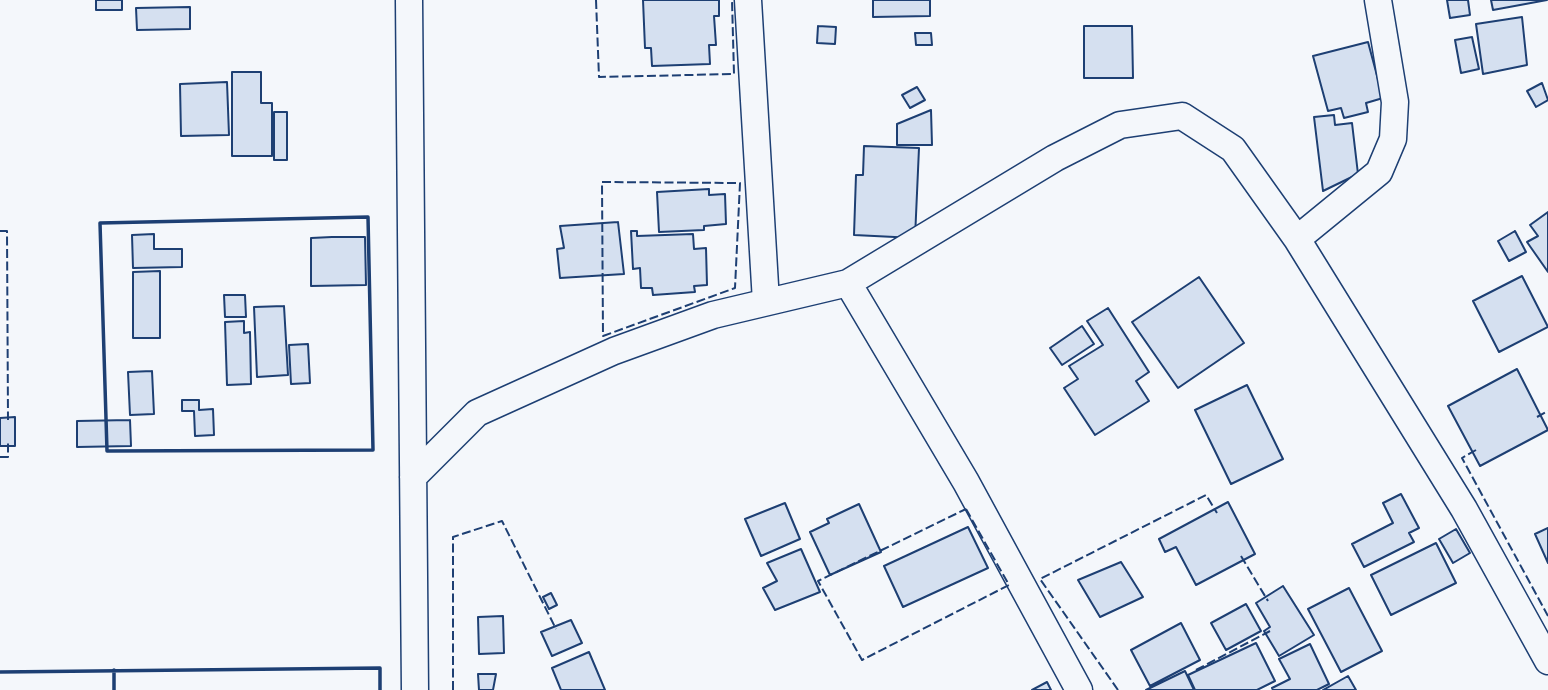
<!DOCTYPE html>
<style>
body{margin:0}
canvas{display:block;background:#f4f7fb}
</style>
<canvas width="1548" height="690"></canvas>
<script>
const g = document.querySelector('canvas').getContext('2d');
g.lineJoin = 'round';
function fillPath(path, color) {
  g.fillStyle = color;
  g.fill(path, 'evenodd');
}
function poly(rows) {
  const path = new Path2D();
  for (const r of rows) {
    path.moveTo(r[0], r[1]);
    for (let i = 2; i < r.length; i += 2) path.lineTo(r[i], r[i + 1]);
  }
  return path;
}
function trace(path, color, width, dash) {
  g.strokeStyle = color;
  g.lineWidth = width;
  g.lineCap = dash ? 'butt' : 'round';
  g.setLineDash(dash || []);
  g.stroke(path);
}
const building = poly([
 [96,0,122,0,122,10,96,10,96,0],
 [643,0,719,0,719,16,714,16,716,45,709,45,710,64,652,66,651,48,645,48,643,0],
 [873,0,930,0,930,16,873,17,873,0],
 [1447,0,1468,0,1470,15,1450,18,1447,0],
 [1491,0,1547,0,1493,10,1491,0],
 [190,7,190,29,137,30,136,8,190,7],
 [1522,17,1527,65,1483,74,1476,24,1522,17],
 [818,26,836,27,835,44,817,43,818,26],
 [1084,26,1132,26,1133,78,1084,78,1084,26],
 [915,33,931,33,932,45,916,45,915,33],
 [1472,37,1479,69,1461,73,1455,40,1472,37],
 [1368,42,1383,98,1366,103,1368,112,1344,118,1341,108,1328,111,1313,56,1368,42],
 [232,72,261,72,261,103,272,103,272,156,232,156,232,72],
 [227,82,229,135,181,136,180,84,227,82],
 [1542,83,1548,100,1536,107,1527,91,1542,83],
 [917,87,925,100,910,108,902,95,917,87],
 [931,110,932,145,897,145,897,124,931,110],
 [274,112,287,112,287,160,274,160,274,112],
 [1334,115,1335,125,1352,123,1358,174,1323,191,1314,117,1334,115],
 [864,146,919,148,915,238,854,235,856,175,863,175,864,146],
 [709,189,709,195,725,194,726,224,704,226,704,230,659,232,657,192,709,189],
 [1548,212,1548,272,1527,242,1538,236,1530,225,1548,212],
 [618,222,624,274,560,278,557,249,564,248,560,226,618,222],
 [631,231,637,231,637,236,693,234,694,249,706,248,707,285,694,286,695,292,653,295,652,288,641,288,640,268,633,269,631,231],
 [1515,231,1526,252,1509,261,1498,241,1515,231],
 [154,234,154,249,182,249,182,267,133,268,132,235,154,234],
 [332,237,365,237,366,285,311,286,311,238,332,237],
 [160,271,160,338,133,338,133,272,160,271],
 [1522,276,1548,327,1499,352,1473,301,1522,276],
 [1199,277,1244,343,1178,388,1132,322,1199,277],
 [224,295,245,295,246,317,225,317,224,295],
 [284,306,288,375,257,377,254,307,284,306],
 [1108,308,1149,372,1136,381,1149,401,1095,435,1064,388,1078,379,1069,366,1103,345,1087,321,1108,308],
 [244,321,244,333,250,332,251,384,227,385,225,322,244,321],
 [1082,326,1094,344,1062,365,1050,348,1082,326],
 [308,344,310,383,291,384,289,345,308,344],
 [1517,369,1548,430,1480,466,1448,406,1517,369],
 [152,371,154,414,130,415,128,372,152,371],
 [1247,385,1283,459,1231,484,1195,410,1247,385],
 [182,400,199,400,199,410,213,409,214,435,195,436,194,411,182,411,182,400],
 [15,417,15,446,0,446,0,418,15,417],
 [130,420,131,446,77,447,77,421,130,420],
 [1401,494,1419,528,1409,533,1414,542,1364,567,1352,544,1393,523,1383,503,1401,494],
 [1228,502,1255,554,1196,585,1176,547,1165,552,1159,539,1228,502],
 [785,503,800,539,761,556,745,519,785,503],
 [859,504,881,552,830,575,810,532,829,523,827,519,859,504],
 [968,527,988,568,903,607,884,566,968,527],
 [1548,528,1548,563,1535,534,1548,528],
 [1456,529,1470,553,1453,563,1439,539,1456,529],
 [1436,543,1456,583,1391,615,1371,575,1436,543],
 [801,549,820,592,775,610,763,588,777,581,767,563,801,549],
 [1121,562,1143,597,1100,617,1078,580,1121,562],
 [1283,586,1314,635,1279,656,1264,631,1270,627,1256,603,1283,586],
 [1349,588,1382,651,1341,672,1308,609,1349,588],
 [551,593,557,605,549,609,543,597,551,593],
 [1246,604,1261,631,1226,650,1211,623,1246,604],
 [503,616,504,653,479,654,478,617,503,616],
 [571,620,582,643,552,656,541,632,571,620],
 [1181,623,1200,660,1150,686,1131,650,1181,623],
 [1256,643,1275,681,1257,690,1195,690,1188,675,1256,643],
 [1310,644,1329,684,1317,690,1273,690,1272,688,1290,679,1279,659,1310,644],
 [589,652,605,690,561,690,552,668,589,652],
 [1185,671,1194,690,1146,690,1185,671],
 [478,674,496,674,493,690,479,690,478,674],
 [1348,676,1356,690,1323,690,1348,676],
 [1047,682,1051,690,1032,690,1047,682]
]);
fillPath(building, '#d5e0f0');
trace(building, '#1d3f73', 2);
const minor = poly([
 [409,0,415,690],
 [748,0,766,302],
 [1297,239,1379,172,1393,139,1395,102,1378,0],
 [848,283,966,482,1079,690],
 [413,477,477,413,614,351,713,315,848,283,1055,158,1120,125,1182,116,1233,149,1297,239,1464,509,1548,661]
]);
trace(minor, '#1d3f73', 29);
trace(minor, '#f4f7fb', 26);
trace(poly([
 [596,0,599,77,734,74,732,0],
 [602,182,740,183,735,288,603,336,602,182],
 [0,231,7,231,8,420],
 [1537,417,1548,411],
 [1476,450,1462,458,1548,616],
 [0,457,8,457,8,441],
 [966,509,1009,585,862,660,818,581,966,509],
 [1241,556,1268,601],
 [1196,670,1270,631],
 [453,690,453,537,502,521,556,629],
 [1118,690,1040,579,1206,495,1217,513]
]), '#1d3f73', 2, [9, 3.5]);
trace(poly([
 [368,217,373,450,107,451,100,223,368,217],
 [114,670,114,690],
 [0,672,380,668,380,690]
]), '#1d3f73', 3.5);
</script>
